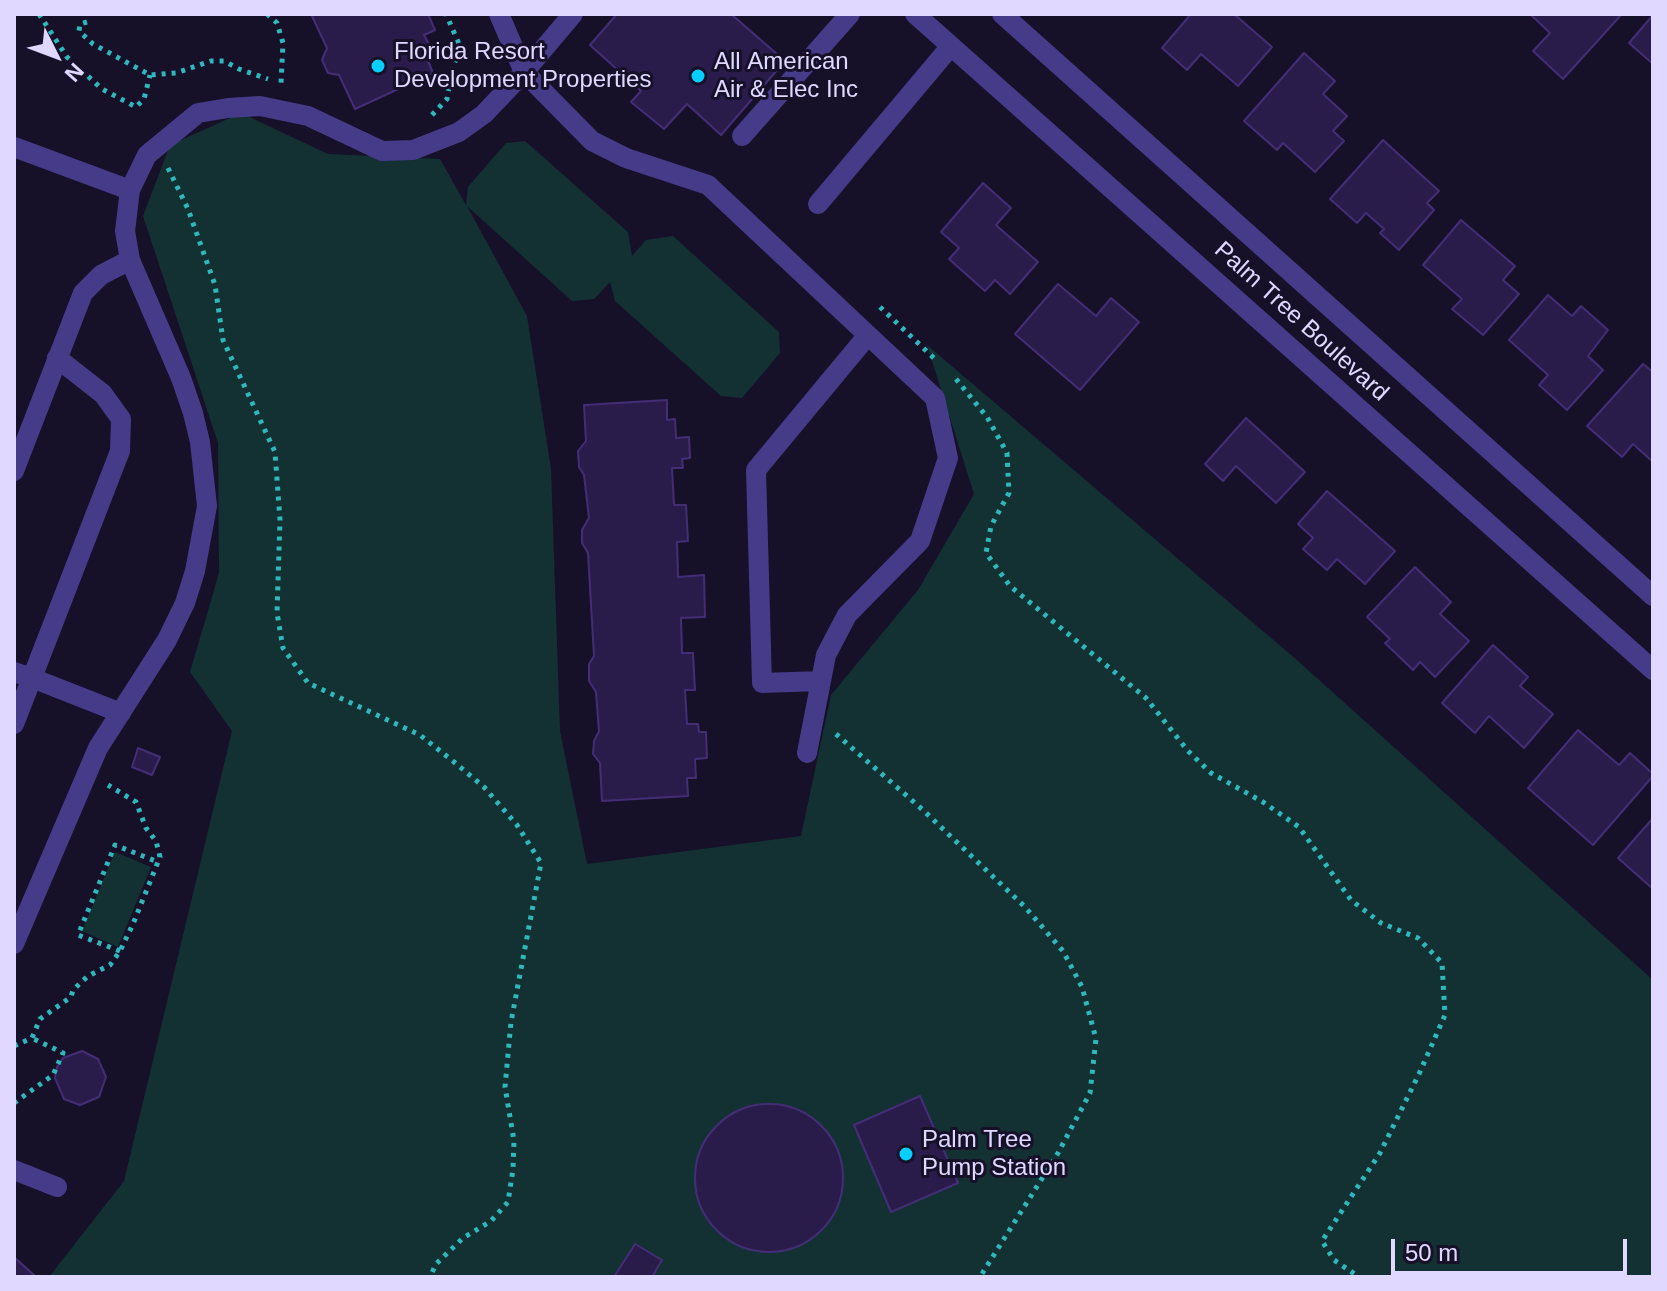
<!DOCTYPE html>
<style>
body{margin:0}
#map{position:relative;width:1667px;height:1291px;overflow:hidden;background:#171029;font-family:Helvetica,sans-serif}
canvas{display:block}
.frame{position:absolute;inset:0;border:16px solid #e0d8ff;pointer-events:none}
.north{position:absolute;left:16px;top:16px;width:80px;height:80px;-webkit-text-stroke:6px #171029;paint-order:stroke;rotate:132deg;font-size:22px;font-weight:700;line-height:32px;text-align:center;color:#e0d8ff}
.north::after{content:'';display:block;margin:auto;width:28px;height:36px;background:#e0d8ff;clip-path:polygon(50% 0,100% 100%,50% 72%,0 100%)}
.scale{position:absolute;left:1391px;top:1239px;width:236px;height:36px;box-sizing:border-box;border:4px solid #e0d8ff;border-top:0;padding-left:10px;font-size:24px;line-height:28px;white-space:nowrap;color:#e0d8ff;-webkit-text-stroke:6px #171029;paint-order:stroke}
</style>
<div id="map">
<canvas width="1667" height="1291"></canvas>
<div class="frame"></div>
<div class="north">N</div>
<div class="scale">50 m</div>
</div>
<script>
const g = document.querySelector('canvas').getContext('2d');
g.lineJoin = 'round';
function fillPath(path, color) {
  g.fillStyle = color;
  g.fill(path, 'evenodd');
}
function poly(rows) {
  const path = new Path2D();
  for (const r of rows) {
    if (r.length === 3) {
      path.moveTo(r[0] + r[2], r[1]);
      path.arc(r[0], r[1], r[2], 0, 2 * Math.PI);
      continue;
    }
    path.moveTo(r[0], r[1]);
    for (let i = 2; i < r.length; i += 2) path.lineTo(r[i], r[i + 1]);
  }
  return path;
}
function trace(path, color, width, dash) {
  g.strokeStyle = color;
  g.lineWidth = width;
  g.lineCap = dash ? 'butt' : 'round';
  g.setLineDash(dash || []);
  g.stroke(path);
}
function drawText(font, color, halo, rows, align = 'center') {
  g.font = font + ' Helvetica,sans-serif';
  g.lineWidth = 6;
  g.setLineDash([]);
  g.textBaseline = 'middle';
  g.strokeStyle = halo;
  g.fillStyle = color;
  for (const [text, x, y, turn = 0] of rows) {
    g.save();
    g.translate(x, y);
    g.rotate((+turn || 0) * Math.PI / 180);
    g.textAlign = isNaN(turn) ? turn : align;
    if (halo) g.strokeText(text, 0, 0);
    g.fillText(text, 0, 0);
    g.restore();
  }
}
fillPath(poly([
 [241,113,328,154,440,159,466,205,468,187,506,143,525,141,628,232,632,256,646,240,673,236,779,332,780,353,742,398,721,396,615,301,610,282,594,299,572,301,467,206,527,316,551,469,560,731,587,864,801,836,831,695,918,590,974,494,927,345,1298,661,1653,980,1653,1277,49,1277,124,1181,232,731,190,672,219,573,218,443,143,216,170,145],
 [115,852,151,867,118,947,82,931]
]), '#133133');
const building = poly([
 [311,14,428,14,435,30,424,35,433,52,426,56,433,73,355,109,339,75,328,73,322,60,327,48,311,14],
 [617,14,731,14,785,61,721,135,687,104,664,129,631,102,641,91,590,45,617,14],
 [1191,14,1234,14,1272,47,1238,86,1201,54,1187,70,1162,48,1191,14],
 [1530,14,1622,14,1563,79,1533,51,1550,33,1530,14],
 [1653,15,1653,64,1629,43,1653,15],
 [1304,53,1335,81,1323,94,1347,116,1333,131,1344,141,1315,172,1283,143,1277,150,1244,121,1304,53],
 [1383,140,1439,191,1427,203,1434,210,1399,250,1380,233,1384,229,1366,213,1357,223,1330,199,1383,140],
 [983,183,1011,208,996,225,1038,262,1010,294,995,280,985,291,949,259,959,248,941,232,983,183],
 [1461,220,1515,266,1503,280,1519,294,1483,335,1452,309,1462,299,1423,265,1461,220],
 [1058,284,1096,316,1111,298,1139,322,1080,390,1015,334,1058,284],
 [1548,295,1572,316,1581,306,1608,330,1588,356,1603,370,1567,410,1539,385,1548,375,1509,340,1548,295],
 [1643,364,1653,372,1653,462,1633,444,1622,457,1587,426,1643,364],
 [667,400,667,420,675,419,676,438,689,437,690,458,682,459,683,468,672,468,674,505,686,505,688,541,677,542,678,577,704,575,705,617,681,618,682,653,693,653,695,690,685,690,687,724,698,724,699,732,706,732,707,758,695,759,696,778,687,778,688,796,602,801,600,763,593,754,594,741,599,731,596,692,589,681,589,664,594,656,588,553,582,543,582,530,589,518,584,475,579,467,578,451,586,441,584,405,667,400],
 [1246,418,1305,472,1276,503,1236,466,1223,481,1205,464,1246,418],
 [1327,491,1395,551,1365,584,1337,559,1327,570,1303,549,1313,538,1298,524,1327,491],
 [1415,567,1451,602,1440,614,1469,641,1435,677,1420,662,1413,670,1385,643,1390,639,1367,617,1415,567],
 [1493,645,1528,677,1520,686,1553,714,1524,748,1489,716,1475,733,1442,703,1493,645],
 [1578,730,1619,765,1630,753,1653,774,1653,776,1593,845,1528,788,1578,730],
 [138,748,160,757,152,775,132,767,138,748],
 [1653,818,1653,889,1618,858,1653,818],
 [82,1051,98,1059,106,1077,99,1097,80,1105,64,1099,55,1078,57,1067,63,1058,82,1051],
 [920,1096,958,1183,891,1212,854,1125,920,1096],
 [769,1178,74],
 [635,1244,662,1260,652,1277,614,1277,635,1244],
 [14,1257,35,1276,34,1277,14,1277,14,1257]
]);
fillPath(building, '#2a1c4a');
trace(building, '#432e76', 2);
trace(poly([
 [39,14,67,57,102,89,136,107,144,99,150,75],
 [267,14,277,23,283,43,281,83],
 [87,22,80,24,79,31,93,44,150,75,176,73,211,61,224,61,239,69,268,79],
 [432,115,447,99,453,65,459,55,459,44,446,14],
 [168,168,188,209,215,285,223,340,275,452,280,520,277,613,283,648,308,683,420,735,454,762,484,787,517,825,541,863,511,1022,505,1087,514,1141,513,1169,508,1202,491,1221,463,1238,436,1264,430,1277],
 [880,307,937,361],
 [956,379,987,417,1007,453,1009,493,991,526,986,553,1010,586,1146,698,1188,751,1211,773,1263,802,1299,827,1351,900,1381,923,1418,938,1442,963,1445,1015,1419,1074,1380,1153,1322,1241,1334,1260,1359,1277],
 [836,734,923,810,1025,907,1063,951,1082,987,1096,1039,1090,1093,1058,1153,980,1277],
 [120,951,78,935,115,845,158,862],
 [14,1046,32,1038,40,1019,71,997,73,990,88,976,110,965,120,951,133,924,160,857,156,841,146,828,136,802,108,785],
 [14,1103,53,1075,63,1053,32,1038]
]), '#2fb8bc', 5, [4, 6]);
trace(poly([
 [499,14,524,72,592,141,626,158,708,185,935,398,948,458,920,541,847,615,826,655,807,753],
 [915,14,1653,670],
 [1002,14,1653,596],
 [742,136,850,14],
 [14,147,130,190],
 [818,204,951,46],
 [57,358,103,394,121,419,120,451,32,678,121,713],
 [14,471,83,293,101,275,130,260],
 [14,672,32,678,14,724],
 [821,681,762,683,756,470,868,335],
 [14,944,98,748,167,640,185,603,195,571,207,506,200,442,193,413,181,378,130,260,125,231,130,190,147,155,198,113,228,108,260,106,308,116,382,151,413,150,459,132,484,114,524,72,573,14],
 [14,1170,57,1187]
]), '#453b88', 20);
for (const [x, y, r, color] of [
 [378,66,8,"#04cfff"],
 [698,76,8,"#04cfff"],
 [906,1154,8,"#04cfff"]
]) {
  const dot = new Path2D();
  dot.arc(x, y, r, 0, 2 * Math.PI);
  g.fillStyle = color;
  g.fill(dot);
  trace(dot, '#171029', 3);
}
drawText('24px', '#e0d8ff', '#171029', [
 ["Florida Resort",394,52],
 ["Development Properties",394,80],
 ["All American",714,62],
 ["Air & Elec Inc",714,90],
 ["Palm Tree",922,1140],
 ["Pump Station",922,1168]
], 'left');
drawText('24px', '#e0d8ff', '#171029', [
 ["Palm Tree Boulevard",1301,322,42]
]);
</script>
